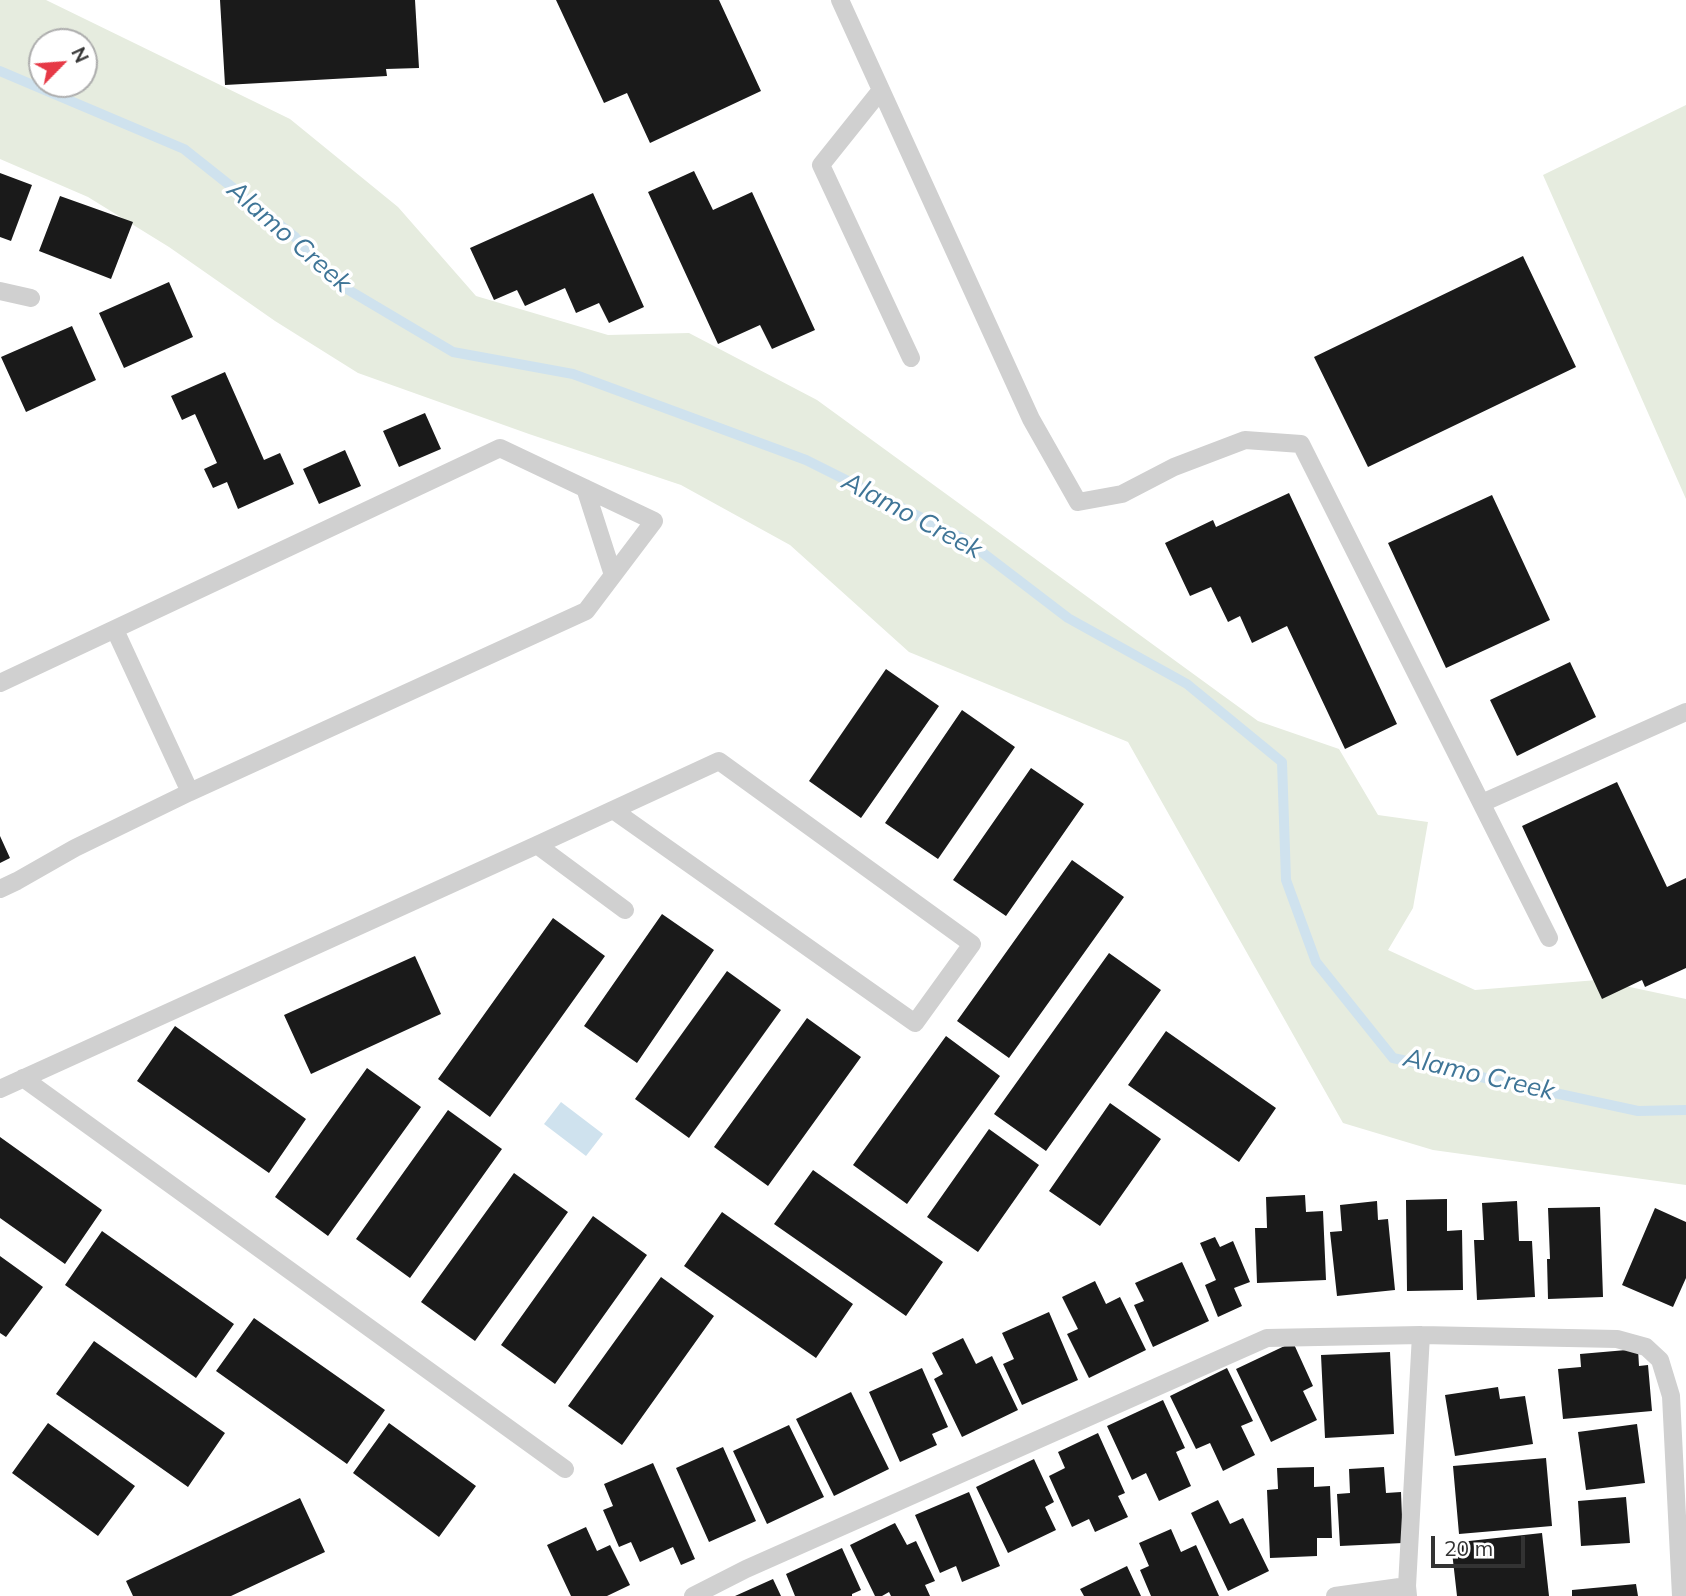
<!DOCTYPE html>
<style>
body{margin:0}
#map{position:relative;width:1686px;height:1596px;overflow:hidden;background:#fff;font-family:Mulish,sans-serif}
canvas{display:block}
.north{position:absolute;left:28px;top:28px;width:70px;height:70px;box-sizing:border-box;background:#fff;border:2px solid #adadad;border-radius:50%;rotate:65deg;font-size:19px;font-weight:700;line-height:28px;text-align:center;color:#333}
.north::after{content:'';display:block;margin:auto;width:24px;height:32px;background:#e63946;clip-path:polygon(50% 0,100% 100%,50% 72%,0 100%)}
.scale{position:absolute;left:1431px;top:1536px;width:94px;height:32px;box-sizing:border-box;border:4px solid #333;border-top:0;padding-left:9px;font-size:21px;line-height:24px;white-space:nowrap;color:#333;-webkit-text-stroke:5px #fff;paint-order:stroke}
</style>
<div id="map">
<canvas width="1686" height="1596"></canvas>
<div class="north">N</div>
<div class="scale">20 m</div>
</div>
<script>
const g = document.querySelector('canvas').getContext('2d');
g.lineJoin = 'round';
function fillPath(path, color) {
  g.fillStyle = color;
  g.fill(path, 'evenodd');
}
function poly(rows) {
  const path = new Path2D();
  for (const r of rows) {
    path.moveTo(r[0], r[1]);
    for (let i = 2; i < r.length; i += 2) path.lineTo(r[i], r[i + 1]);
  }
  return path;
}
function trace(path, color, width, dash) {
  g.strokeStyle = color;
  g.lineWidth = width;
  g.lineCap = dash ? 'butt' : 'round';
  g.setLineDash(dash || []);
  g.stroke(path);
}
function drawText(font, color, halo, rows, align = 'center') {
  g.font = font + ' Mulish,sans-serif';
  g.lineWidth = 7;
  g.setLineDash([]);
  g.textBaseline = 'middle';
  g.strokeStyle = halo;
  g.fillStyle = color;
  for (const [text, x, y, turn = 0] of rows) {
    g.save();
    g.translate(x, y);
    g.rotate((+turn || 0) * Math.PI / 180);
    g.textAlign = isNaN(turn) ? turn : align;
    if (halo) g.strokeText(text, 0, 0);
    g.fillText(text, 0, 0);
    g.restore();
  }
}
fillPath(poly([
 [0,0,46,0,290,119,398,207,476,296,608,335,689,333,817,400,1258,721,1339,749,1378,815,1428,822,1413,908,1388,950,1475,990,1597,980,1686,999,1686,1185,1433,1150,1343,1123,1128,742,909,652,790,545,681,485,529,434,358,373,275,321,169,247,88,197,0,159],
 [42,42,84,42,84,84,42,84],
 [1686,105,1686,499,1543,175]
]), '#e6ecdf');
fillPath(poly([
 [561,1102,603,1134,586,1156,544,1124]
]), '#cfe2ee');
trace(poly([
 [0,71,184,149,295,237,330,279,453,352,573,374,806,460,966,540,1068,618,1187,684,1282,762,1286,880,1316,962,1393,1058,1638,1111,1686,1110]
]), '#cfe2ee', 10);
fillPath(poly([
 [220,0,415,0,419,68,386,69,387,76,225,85],
 [556,0,719,0,761,91,650,143,627,93,604,103],
 [694,171,713,210,752,192,815,330,772,349,760,325,718,344,648,192],
 [0,173,32,185,11,241,0,237],
 [593,193,644,307,609,323,599,303,576,313,565,288,525,306,517,290,494,300,470,248],
 [60,196,133,222,111,279,39,251],
 [1523,256,1576,367,1368,467,1314,357],
 [169,282,193,337,124,368,99,313],
 [72,326,96,380,26,412,1,357],
 [225,372,264,460,280,453,294,484,238,509,227,482,213,488,204,469,217,463,195,414,182,420,171,396],
 [425,413,441,449,399,467,383,431],
 [345,450,361,486,319,504,303,469],
 [1289,493,1397,724,1345,749,1287,626,1252,643,1240,616,1228,622,1211,587,1190,596,1165,543,1213,520,1216,527],
 [1492,495,1550,620,1446,668,1388,543],
 [1570,662,1596,717,1517,756,1490,700],
 [886,669,939,706,861,818,809,781],
 [962,710,1015,747,938,859,885,823],
 [1031,768,1084,804,1006,916,953,880],
 [1617,782,1667,887,1686,878,1686,968,1645,987,1642,980,1602,999,1522,826],
 [0,836,10,858,0,863],
 [1072,860,1124,897,1009,1058,957,1021],
 [662,914,714,950,637,1063,584,1026],
 [553,918,605,956,490,1117,438,1079],
 [1109,953,1161,990,1046,1151,994,1114],
 [415,956,441,1014,311,1074,284,1015],
 [727,971,781,1010,689,1138,635,1099],
 [807,1018,861,1057,768,1186,714,1147],
 [175,1026,306,1119,269,1173,137,1081],
 [1166,1031,1276,1108,1239,1162,1128,1085],
 [946,1036,1000,1076,907,1204,853,1165],
 [367,1068,421,1107,328,1236,275,1197],
 [1110,1103,1161,1139,1100,1226,1049,1191],
 [448,1110,502,1149,410,1278,356,1239],
 [989,1129,1039,1165,978,1252,927,1217],
 [0,1137,102,1210,65,1264,0,1218],
 [813,1170,943,1262,906,1316,774,1224],
 [514,1173,568,1212,475,1341,421,1302],
 [1305,1195,1306,1212,1323,1211,1326,1280,1257,1283,1255,1228,1267,1228,1266,1197],
 [1447,1199,1447,1231,1462,1230,1463,1290,1407,1291,1406,1200],
 [1377,1201,1378,1220,1388,1219,1395,1290,1337,1296,1330,1232,1342,1231,1340,1205],
 [1517,1201,1519,1241,1532,1241,1535,1297,1477,1300,1474,1240,1484,1240,1482,1203],
 [1600,1207,1603,1297,1548,1299,1547,1259,1550,1259,1548,1208],
 [1655,1208,1686,1222,1686,1278,1673,1307,1622,1285],
 [722,1212,853,1304,816,1358,684,1266],
 [593,1216,647,1255,555,1384,501,1345],
 [102,1231,234,1324,196,1378,65,1285],
 [1215,1237,1220,1247,1233,1241,1250,1282,1234,1288,1242,1306,1218,1317,1205,1285,1216,1280,1200,1243],
 [0,1256,43,1287,6,1337,0,1333],
 [1182,1262,1209,1321,1153,1347,1134,1305,1144,1301,1135,1283],
 [661,1277,714,1316,622,1445,568,1406],
 [1095,1281,1106,1304,1120,1297,1146,1350,1089,1378,1067,1334,1078,1329,1062,1297],
 [1049,1312,1078,1380,1022,1405,1003,1364,1014,1359,1002,1333],
 [254,1318,385,1410,347,1464,216,1371],
 [963,1338,976,1364,992,1356,1018,1410,962,1437,934,1379,943,1374,932,1353],
 [94,1341,225,1433,188,1487,56,1394],
 [1293,1342,1313,1386,1303,1391,1317,1420,1271,1442,1236,1369],
 [1638,1349,1639,1366,1648,1365,1652,1411,1563,1419,1558,1369,1581,1367,1580,1354],
 [1390,1352,1394,1434,1325,1438,1321,1355],
 [922,1368,948,1427,932,1434,937,1445,900,1462,869,1392],
 [1227,1368,1253,1421,1241,1426,1255,1455,1223,1471,1210,1443,1196,1449,1170,1396],
 [1498,1387,1500,1399,1525,1396,1533,1444,1455,1456,1445,1395],
 [851,1392,889,1469,834,1496,796,1419],
 [1163,1400,1185,1448,1176,1452,1191,1486,1159,1501,1146,1473,1132,1480,1107,1426],
 [48,1423,135,1486,98,1536,12,1473],
 [389,1423,476,1486,439,1537,353,1473],
 [1637,1424,1645,1483,1586,1490,1578,1432],
 [789,1425,824,1497,767,1524,733,1451],
 [1098,1433,1125,1493,1118,1496,1128,1517,1095,1532,1089,1519,1072,1527,1049,1476,1065,1468,1058,1452],
 [723,1447,756,1521,709,1542,676,1468],
 [1546,1458,1552,1526,1459,1534,1453,1466],
 [1034,1459,1054,1502,1045,1507,1056,1530,1008,1553,976,1487],
 [653,1463,695,1559,681,1565,673,1547,640,1562,631,1542,619,1547,603,1510,613,1506,604,1484],
 [1314,1467,1314,1487,1330,1486,1332,1538,1317,1538,1317,1556,1270,1558,1267,1490,1278,1489,1277,1468],
 [1384,1467,1386,1493,1401,1492,1403,1543,1340,1546,1337,1494,1350,1493,1349,1469],
 [969,1492,1000,1566,962,1582,956,1566,940,1573,915,1515],
 [1626,1497,1630,1543,1581,1546,1578,1501],
 [300,1498,325,1552,231,1596,133,1596,126,1581],
 [1218,1500,1230,1524,1243,1518,1269,1571,1228,1591,1191,1513],
 [895,1523,907,1545,916,1541,935,1581,925,1585,930,1596,891,1596,889,1592,882,1596,875,1596,850,1545],
 [586,1527,597,1551,610,1545,630,1585,607,1596,571,1596,547,1545],
 [1171,1529,1181,1552,1196,1545,1219,1596,1151,1596,1140,1570,1149,1566,1139,1543],
 [1542,1533,1549,1596,1457,1596,1451,1543],
 [842,1548,861,1590,852,1594,852,1596,795,1596,786,1574],
 [1127,1566,1141,1596,1084,1596,1080,1589],
 [773,1579,781,1596,735,1596],
 [1636,1584,1638,1596,1572,1596,1572,1590]
]), '#1a1a1a');
trace(poly([
 [840,0,1031,419,1078,502,1122,494,1174,467,1245,440,1301,444,1549,938],
 [881,90,821,165,911,358],
 [0,291,31,298],
 [585,488,613,575],
 [115,630,190,792],
 [0,683,500,448,654,521,586,611,190,792,75,848,17,881,0,889],
 [1482,803,1686,712],
 [537,845,625,910],
 [23,1078,565,1469],
 [0,1089,537,845,719,761,972,944,915,1023,613,810],
 [693,1596,746,1569,1267,1338,1421,1335,1617,1339,1646,1347,1660,1360,1671,1396,1681,1596],
 [1335,1596,1407,1586],
 [1408,1596,1407,1586,1421,1335]
]), '#d0d0d0', 18);
drawText('italic 26px', '#3f7597', '#fff', [
 ["Alamo Creek",289,237,41],
 ["Alamo Creek",912,516,28],
 ["Alamo Creek",1479,1075,13]
]);
</script>
